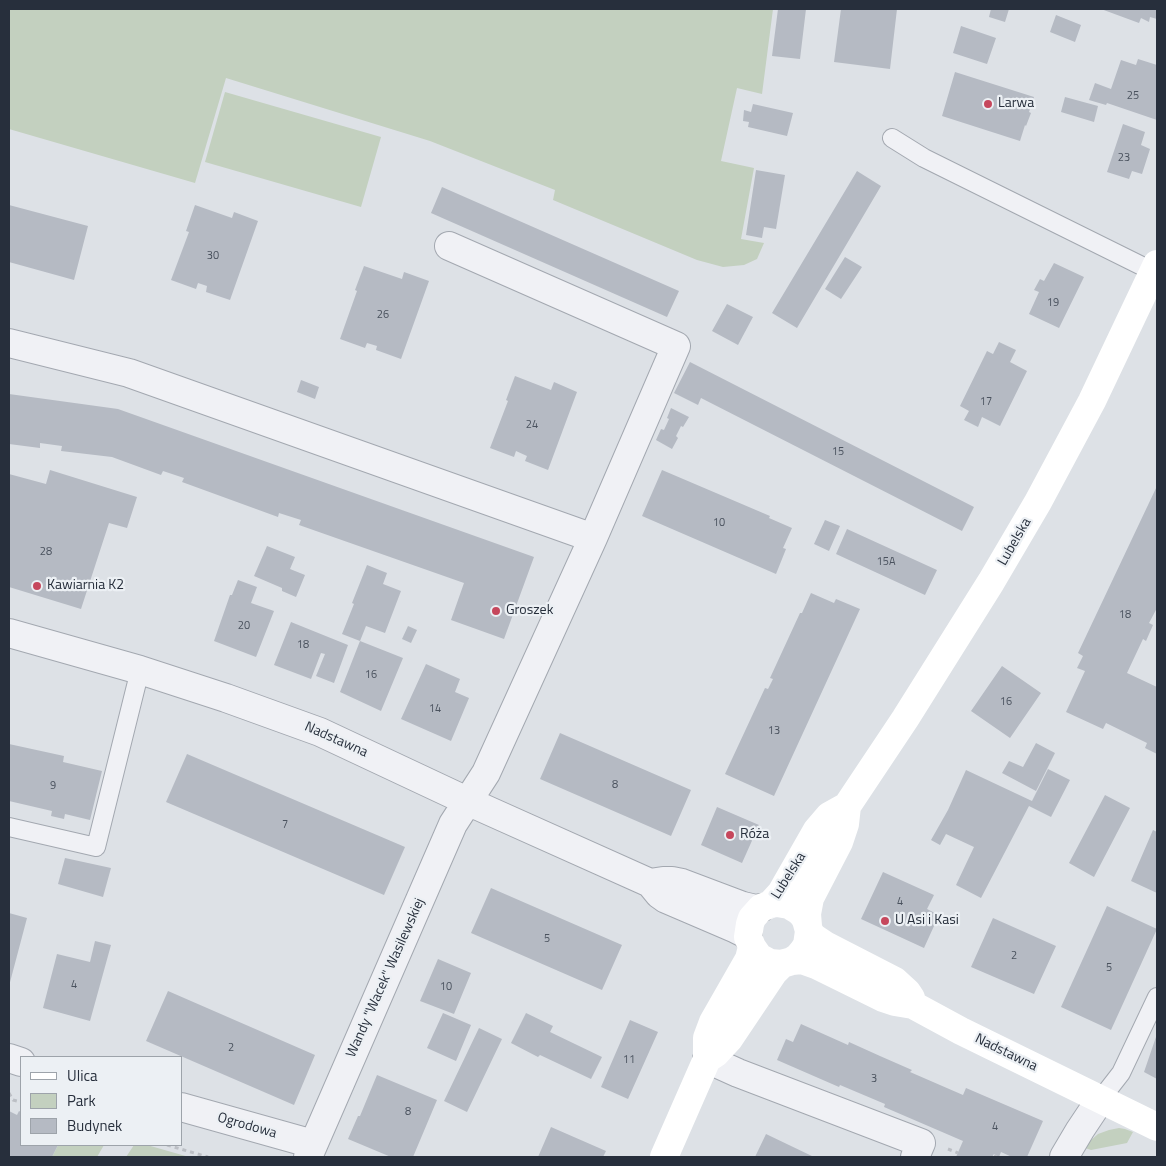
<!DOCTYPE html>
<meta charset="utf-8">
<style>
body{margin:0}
#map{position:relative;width:1166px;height:1166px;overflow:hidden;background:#dde1e6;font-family:"Titillium Web",sans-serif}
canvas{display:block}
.frame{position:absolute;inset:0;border:10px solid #272f3c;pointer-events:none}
.legend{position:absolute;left:20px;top:1056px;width:162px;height:90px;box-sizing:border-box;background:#ecf0f4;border:1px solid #9da3aa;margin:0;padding:6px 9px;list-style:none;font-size:15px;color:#272f3c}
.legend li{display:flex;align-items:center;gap:10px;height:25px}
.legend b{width:25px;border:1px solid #9da3aa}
</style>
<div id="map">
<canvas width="1166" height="1166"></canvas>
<div class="frame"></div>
<ul class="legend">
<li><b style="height:6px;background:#fff"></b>Ulica</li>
<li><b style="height:14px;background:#c3d0bf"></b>Park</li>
<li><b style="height:14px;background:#b5bac3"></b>Budynek</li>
</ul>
</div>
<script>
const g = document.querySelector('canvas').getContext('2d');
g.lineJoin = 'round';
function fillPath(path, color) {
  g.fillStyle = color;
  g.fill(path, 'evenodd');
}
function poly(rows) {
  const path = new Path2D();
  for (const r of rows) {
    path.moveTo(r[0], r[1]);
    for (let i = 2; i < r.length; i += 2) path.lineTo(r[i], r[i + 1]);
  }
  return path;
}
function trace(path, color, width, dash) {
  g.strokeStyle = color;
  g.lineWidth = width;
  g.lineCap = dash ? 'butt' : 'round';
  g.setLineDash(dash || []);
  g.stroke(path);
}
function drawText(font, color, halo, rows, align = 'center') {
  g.font = font + ' "Titillium Web",sans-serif';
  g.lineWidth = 4.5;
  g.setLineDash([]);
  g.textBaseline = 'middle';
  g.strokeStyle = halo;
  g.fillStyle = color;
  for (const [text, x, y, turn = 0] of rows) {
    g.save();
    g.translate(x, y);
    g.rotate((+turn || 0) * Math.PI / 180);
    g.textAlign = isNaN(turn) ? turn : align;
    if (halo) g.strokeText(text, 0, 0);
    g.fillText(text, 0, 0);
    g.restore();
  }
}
fillPath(poly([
 [9,9,773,9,762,94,737,88,721,161,754,168,741,239,764,243,757,259,744,265,723,267,697,260,553,200,555,190,430,141,226,78,195,183,9,129],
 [225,92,381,137,361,207,205,162],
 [1119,1128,1125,1129,1133,1132,1127,1143,1091,1150,1085,1148,1090,1141,1098,1134,1109,1130],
 [58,1145,104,1145,97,1157,52,1157],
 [134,1145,147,1145,189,1157,126,1157]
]), '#c3d0bf');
fillPath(poly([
 [778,9,806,9,800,59,772,56],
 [841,9,897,9,890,69,834,62],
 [991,9,1009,9,1005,22,989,17],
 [1101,9,1157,9,1157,19,1150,17,1149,22,1141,18,1139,23],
 [1056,15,1081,25,1075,42,1050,32],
 [961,26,996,38,987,64,953,53],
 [1138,59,1157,65,1157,120,1107,103,1106,105,1089,100,1095,83,1111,89,1121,60,1136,65],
 [955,72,1034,97,1029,112,1031,113,1026,126,1025,125,1020,141,942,116],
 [1065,97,1098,106,1094,122,1061,112],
 [753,104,793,113,787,136,748,127,749,122,743,121,744,110,751,112],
 [1123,124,1145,132,1141,145,1150,149,1142,174,1132,171,1129,179,1107,172],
 [756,170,785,175,776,229,764,227,762,238,746,235],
 [857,171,881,186,797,328,772,313],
 [442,187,679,291,667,317,431,213],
 [9,205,88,226,74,280,9,262],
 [195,205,232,218,234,212,258,221,230,300,206,292,207,286,198,283,196,289,171,280,189,232,186,231],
 [845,257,862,267,841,299,825,289],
 [1054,263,1084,277,1059,328,1029,314,1039,292,1034,290,1040,279,1044,281],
 [364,266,402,279,404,272,429,281,401,359,376,350,377,346,367,343,365,348,340,339,357,291,355,290],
 [727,304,753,317,738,345,712,331],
 [999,342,1016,350,1010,362,1027,371,1000,426,982,417,978,427,964,420,969,411,960,406,987,351,993,354],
 [690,362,974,507,962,531,701,398,698,405,674,393],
 [515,376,551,390,554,382,577,392,548,470,525,461,527,456,516,451,514,457,490,448,508,401,506,400],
 [301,380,319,387,315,399,297,392],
 [9,394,118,409,534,557,504,639,451,620,464,583,299,525,301,520,279,513,278,517,182,482,184,478,163,471,161,475,112,457,61,451,62,446,40,443,40,448,9,444],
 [671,408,689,417,683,427,681,426,676,436,678,438,672,449,656,440,661,429,664,430,669,419,667,418],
 [50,470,137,497,127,528,109,523,81,609,9,587,9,474,46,484],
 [662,470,770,516,769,518,792,528,783,548,786,549,776,574,642,516],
 [1157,486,1157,608,1149,623,1153,625,1146,641,1143,639,1127,673,1157,687,1157,754,1145,748,1147,743,1106,723,1103,729,1066,712,1085,671,1077,668,1083,656,1078,653],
 [825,520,840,526,829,551,814,544],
 [847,529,937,570,925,595,836,554],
 [267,546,295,557,290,569,305,575,296,597,282,591,282,588,254,576],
 [367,565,387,573,383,584,401,591,385,633,366,626,360,641,403,658,381,711,340,692,360,641,342,634,354,604,352,603],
 [238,580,257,587,251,603,274,611,256,657,214,641,230,595,232,595],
 [811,593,834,603,836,599,860,609,774,796,725,774,765,688,768,689,773,679,770,678,800,613,802,613],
 [291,622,348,645,334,683,316,676,325,654,321,653,311,679,274,665],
 [408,626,417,630,411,643,402,639],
 [426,664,460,679,455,692,469,698,451,741,401,719],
 [1002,666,1041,693,1010,738,971,711],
 [560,733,691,790,671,836,540,779],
 [1036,743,1055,753,1036,791,1002,773,1009,761,1023,767],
 [9,744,64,756,63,762,102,771,90,820,65,814,64,819,51,816,52,811,9,801],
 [187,754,405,847,384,895,166,802],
 [1048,769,1070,780,1051,817,1029,806,981,898,956,885,974,847,946,834,940,845,931,840,948,810,966,770,1032,801],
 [1105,795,1130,808,1094,877,1069,863],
 [717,807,759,825,742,863,701,845],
 [1153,830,1157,832,1157,893,1131,881],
 [65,858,111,868,103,897,58,884],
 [883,872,934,895,927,909,939,915,924,948,861,919],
 [491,888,622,945,602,990,471,933],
 [1107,906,1157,929,1111,1030,1061,1007],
 [9,913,27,918,9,986],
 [993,918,1056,946,1034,994,971,967],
 [95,941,111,945,90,1021,43,1008,57,954,90,962],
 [438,959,471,973,454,1014,420,1001],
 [168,991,315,1055,294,1105,146,1041],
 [443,1013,471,1025,456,1061,427,1048],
 [526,1013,553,1026,550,1032,602,1057,591,1079,540,1055,538,1057,511,1043],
 [630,1020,658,1032,628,1099,601,1087],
 [801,1024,848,1045,849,1042,880,1056,912,1070,910,1072,963,1095,966,1088,1043,1121,1027,1157,1012,1157,1001,1152,999,1157,994,1154,992,1157,956,1157,963,1141,884,1107,885,1104,840,1085,839,1087,777,1060,786,1039,793,1042],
 [479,1028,502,1039,467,1112,444,1101],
 [1157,1034,1157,1079,1144,1072],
 [377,1075,437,1100,413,1157,391,1157,348,1139,358,1116,360,1116],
 [9,1111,17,1115,19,1111,21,1112,21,1145,58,1145,52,1157,9,1157],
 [551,1127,606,1151,603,1157,538,1157],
 [766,1134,814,1157,755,1157]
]), '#b5bac3');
const lane = poly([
 [892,138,924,158,1154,272],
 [9,827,96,847,140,670],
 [1100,1100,1121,1073,1157,997]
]);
const street = poly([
 [9,343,129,373,593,538],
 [9,633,140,670,226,698,320,732,467,801,650,883,659,894,666,899,736,929,746,934,748,937],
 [650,883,663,881,672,881,682,883,743,906,756,909,761,908],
 [9,1058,21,1062],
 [707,1059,738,1073,921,1143,915,1157],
 [181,1107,313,1144],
 [308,1157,453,824,486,773,593,538,676,346,449,246],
 [1064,1157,1080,1130,1100,1100]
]);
trace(lane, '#a3a8b0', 20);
trace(street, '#a3a8b0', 30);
trace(poly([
 [9,1093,13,1100,21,1102],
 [167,1145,208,1157],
 [948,1149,958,1153],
 [995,1157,996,1155]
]), '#bcbfc5', 3, [4, 4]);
trace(lane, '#f0f1f5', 18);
trace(street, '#f0f1f5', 28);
trace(poly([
 [771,904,781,893,817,830,829,816,847,806,905,719,991,582,1038,502,1092,401,1157,264],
 [808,926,807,914,810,898,839,842,845,824,847,806],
 [809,931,807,945,803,951,798,957,792,961,782,964,770,963,759,957,752,947,748,937,750,924,752,918,761,908,771,904,777,903,789,905,799,911,803,915,806,920,809,931,813,937,825,945,895,981,907,992,911,998,913,1005],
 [792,961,802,960,816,965,883,998,895,1002,913,1005,961,1031,1157,1127],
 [707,1059,716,1053,729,1039,774,972,782,964],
 [664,1157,707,1059,707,1038,713,1022,749,959,752,947]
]), '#fff', 28);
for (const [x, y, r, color] of [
 [988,104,5,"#c6475c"],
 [37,586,5,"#c6475c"],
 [496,611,5,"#c6475c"],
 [730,835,5,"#c6475c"],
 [885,921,5,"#c6475c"]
]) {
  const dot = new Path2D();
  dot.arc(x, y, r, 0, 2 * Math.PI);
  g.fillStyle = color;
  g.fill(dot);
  trace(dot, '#ecf0f4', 2);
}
drawText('11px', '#4a525e', null, [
 ["25",1133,96],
 ["23",1124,158],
 ["30",213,256],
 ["19",1053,303],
 ["26",383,315],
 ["17",986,402],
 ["24",532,425],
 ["15",838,452],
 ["10",719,523],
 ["28",46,552],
 ["15A",886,562],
 ["18",1125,615],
 ["20",244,626],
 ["18",303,645],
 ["16",371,675],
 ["16",1006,702],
 ["14",435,709],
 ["13",774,731],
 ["8",615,785],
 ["9",53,786],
 ["7",285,825],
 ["4",900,902],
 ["5",547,939],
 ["2",1014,956],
 ["5",1109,968],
 ["4",74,985],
 ["10",446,987],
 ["2",231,1048],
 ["11",629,1060],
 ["3",874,1079],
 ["8",408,1112],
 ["4",995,1127]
]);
drawText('14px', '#272f3c', '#ecf0f4', [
 ["Larwa",998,104],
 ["Kawiarnia K2",47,586],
 ["Groszek",506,611],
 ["Róża",740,835],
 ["U Asi i Kasi",895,921]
], 'left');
drawText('14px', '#272f3c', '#ecf0f4', [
 ["Lubelska",1015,542,-60],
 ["Nadstawna",336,740,24],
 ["Lubelska",789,876,-58],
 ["Wandy \"Wacek\" Wasilewskiej",386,978,-66],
 ["Nadstawna",1006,1053,26],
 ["Ogrodowa",247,1126,16]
]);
</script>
